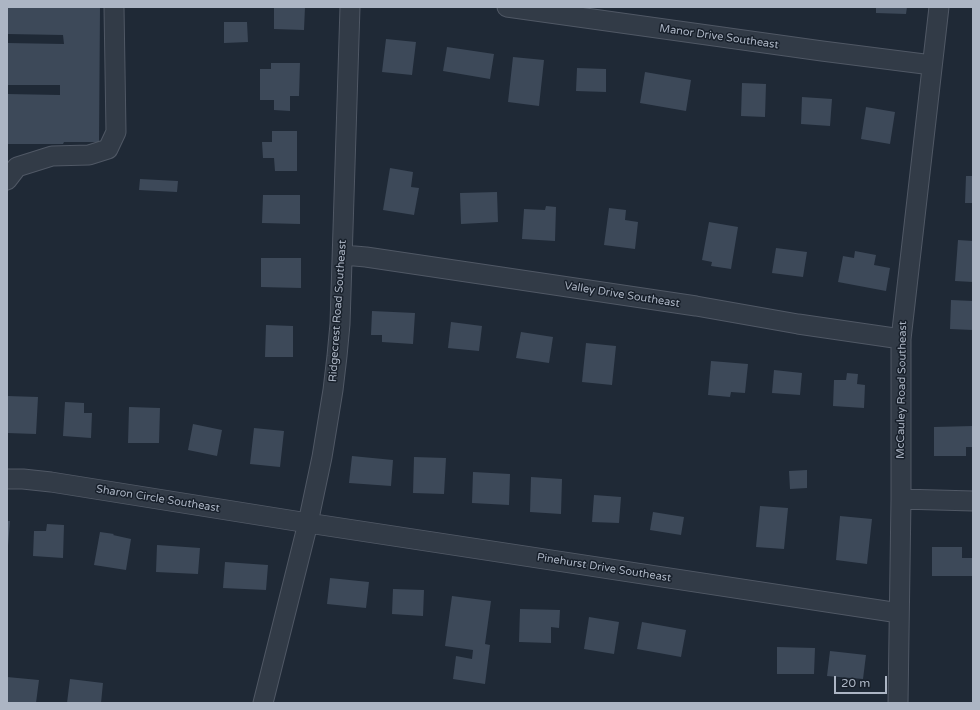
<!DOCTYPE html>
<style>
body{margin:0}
#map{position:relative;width:980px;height:710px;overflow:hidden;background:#1f2936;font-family:"Varela Round",sans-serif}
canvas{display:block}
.frame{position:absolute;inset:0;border:8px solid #acb5c4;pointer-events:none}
.scale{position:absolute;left:834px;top:676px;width:53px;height:18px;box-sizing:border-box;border:2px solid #acb5c4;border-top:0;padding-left:5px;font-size:12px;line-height:14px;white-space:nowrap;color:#acb5c4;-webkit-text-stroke:3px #18202b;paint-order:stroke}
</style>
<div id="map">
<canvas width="980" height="710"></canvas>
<div class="frame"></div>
<div class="scale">20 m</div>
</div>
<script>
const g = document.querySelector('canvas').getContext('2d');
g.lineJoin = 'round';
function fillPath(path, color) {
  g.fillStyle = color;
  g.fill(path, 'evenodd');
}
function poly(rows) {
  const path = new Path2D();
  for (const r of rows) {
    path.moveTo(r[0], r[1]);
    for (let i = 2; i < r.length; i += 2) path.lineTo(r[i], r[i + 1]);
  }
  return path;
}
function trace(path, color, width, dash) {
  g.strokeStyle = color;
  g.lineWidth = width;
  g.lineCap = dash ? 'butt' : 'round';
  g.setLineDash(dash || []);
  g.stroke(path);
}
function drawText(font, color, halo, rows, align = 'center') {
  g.font = font + ' "Varela Round",sans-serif';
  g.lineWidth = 3;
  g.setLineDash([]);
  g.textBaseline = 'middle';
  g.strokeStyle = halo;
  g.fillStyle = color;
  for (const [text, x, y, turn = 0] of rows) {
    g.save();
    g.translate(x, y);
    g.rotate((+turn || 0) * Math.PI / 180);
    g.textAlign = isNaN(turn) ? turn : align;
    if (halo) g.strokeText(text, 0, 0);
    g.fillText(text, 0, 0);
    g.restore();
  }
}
fillPath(poly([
 [7,7,100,7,99,142,64,142,63,144,7,144,7,94,60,95,60,85,7,85,7,43,64,44,63,35,7,34],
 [274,7,305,7,304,30,274,29],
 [876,7,907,7,906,14,876,13],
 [224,22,247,22,248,42,224,43],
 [386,39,416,42,412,75,382,72],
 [447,47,494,54,490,79,443,71],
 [513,57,544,60,539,106,508,102],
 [271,63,300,63,299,96,290,96,290,111,274,110,274,100,260,100,260,69,271,69],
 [577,68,606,69,606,92,576,91],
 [645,72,691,80,686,111,640,103],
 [742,83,766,84,765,117,741,116],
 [802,97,832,99,830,126,801,124],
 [866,107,895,112,890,144,861,139],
 [272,131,297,131,297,171,275,171,274,158,263,158,262,142,272,142],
 [390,168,413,172,411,187,419,188,414,215,383,210],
 [966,176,973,176,973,203,965,203],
 [140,179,178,181,177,192,139,190],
 [497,192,498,222,461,224,460,193],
 [263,195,300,195,300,224,262,223],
 [546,206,556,207,555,241,522,239,524,209,545,210],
 [609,208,626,210,625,220,638,222,635,249,604,245],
 [709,222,738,227,731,269,711,266,712,262,702,260],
 [958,240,973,241,973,282,955,281],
 [776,248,807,252,803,277,772,273],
 [855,251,876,255,874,265,890,268,886,291,838,282,843,256,854,258],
 [261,258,301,258,301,288,261,287],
 [951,300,973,301,973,330,950,329],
 [372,311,415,313,413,344,382,342,382,335,371,335],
 [451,322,482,326,479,351,448,348],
 [266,325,293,326,293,357,265,357],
 [521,332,553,337,549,363,516,358],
 [586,343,616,346,612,385,582,382],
 [711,361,748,364,745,393,731,392,730,397,708,395],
 [774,370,802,373,800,395,772,393],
 [847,373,858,374,857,384,865,385,864,408,833,406,834,380,846,380],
 [7,396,38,397,36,434,7,433],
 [65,402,84,403,84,413,92,413,91,438,63,436],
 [129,407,160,408,159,443,128,443],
 [193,424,222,430,217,456,188,450],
 [973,426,973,447,966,447,966,456,934,456,934,427],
 [254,428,284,431,280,467,250,464],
 [352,456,393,460,391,486,349,483],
 [414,457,446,458,444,494,413,493],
 [807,470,807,488,790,489,789,471],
 [473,472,510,474,509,505,472,503],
 [531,477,562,479,561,514,530,512],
 [594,495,621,497,619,523,592,522],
 [760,506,788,508,784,549,756,547],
 [653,512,684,517,681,535,650,530],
 [840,516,872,519,867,564,836,560],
 [7,521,10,521,8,546,7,546],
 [47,524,64,525,63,558,33,556,34,531,46,531],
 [100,532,114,534,113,535,131,539,126,570,94,565],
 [157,545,200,548,198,574,156,572],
 [932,547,962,547,962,558,972,558,972,576,932,576],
 [225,562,268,565,266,590,223,588],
 [330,578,369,582,366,608,327,604],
 [393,589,424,590,423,616,392,614],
 [452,596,491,601,485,644,490,645,485,684,453,679,456,656,472,659,473,650,445,646],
 [520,609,560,610,559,628,551,627,551,643,519,642],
 [589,617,619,622,614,654,584,649],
 [642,622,686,630,681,657,637,649],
 [777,647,815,648,814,674,777,674],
 [830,651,866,655,863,679,827,676],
 [7,677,39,680,36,703,7,703],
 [70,679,103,683,101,703,67,703]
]), '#3d4959');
const minor = poly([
 [507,7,822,51,932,65],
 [7,180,17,167,52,156,89,155,108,149,116,132,114,7],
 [343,255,366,257,521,280,696,306,798,324,901,339],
 [7,479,23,479,51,482,308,523,899,613],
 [901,499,973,501],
 [263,703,308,523,322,457,333,390,337,356,340,324,350,7],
 [898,703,901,499,901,339,939,7]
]);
trace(minor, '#505865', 21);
trace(minor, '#323b47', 19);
drawText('11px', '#acb5c4', '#18202b', [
 ["Manor Drive Southeast",719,37,8],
 ["Valley Drive Southeast",622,295,9],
 ["Ridgecrest Road Southeast",338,311,-86],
 ["McCauley Road Southeast",902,390,-89],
 ["Sharon Circle Southeast",158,499,9],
 ["Pinehurst Drive Southeast",604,568,9]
]);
</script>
